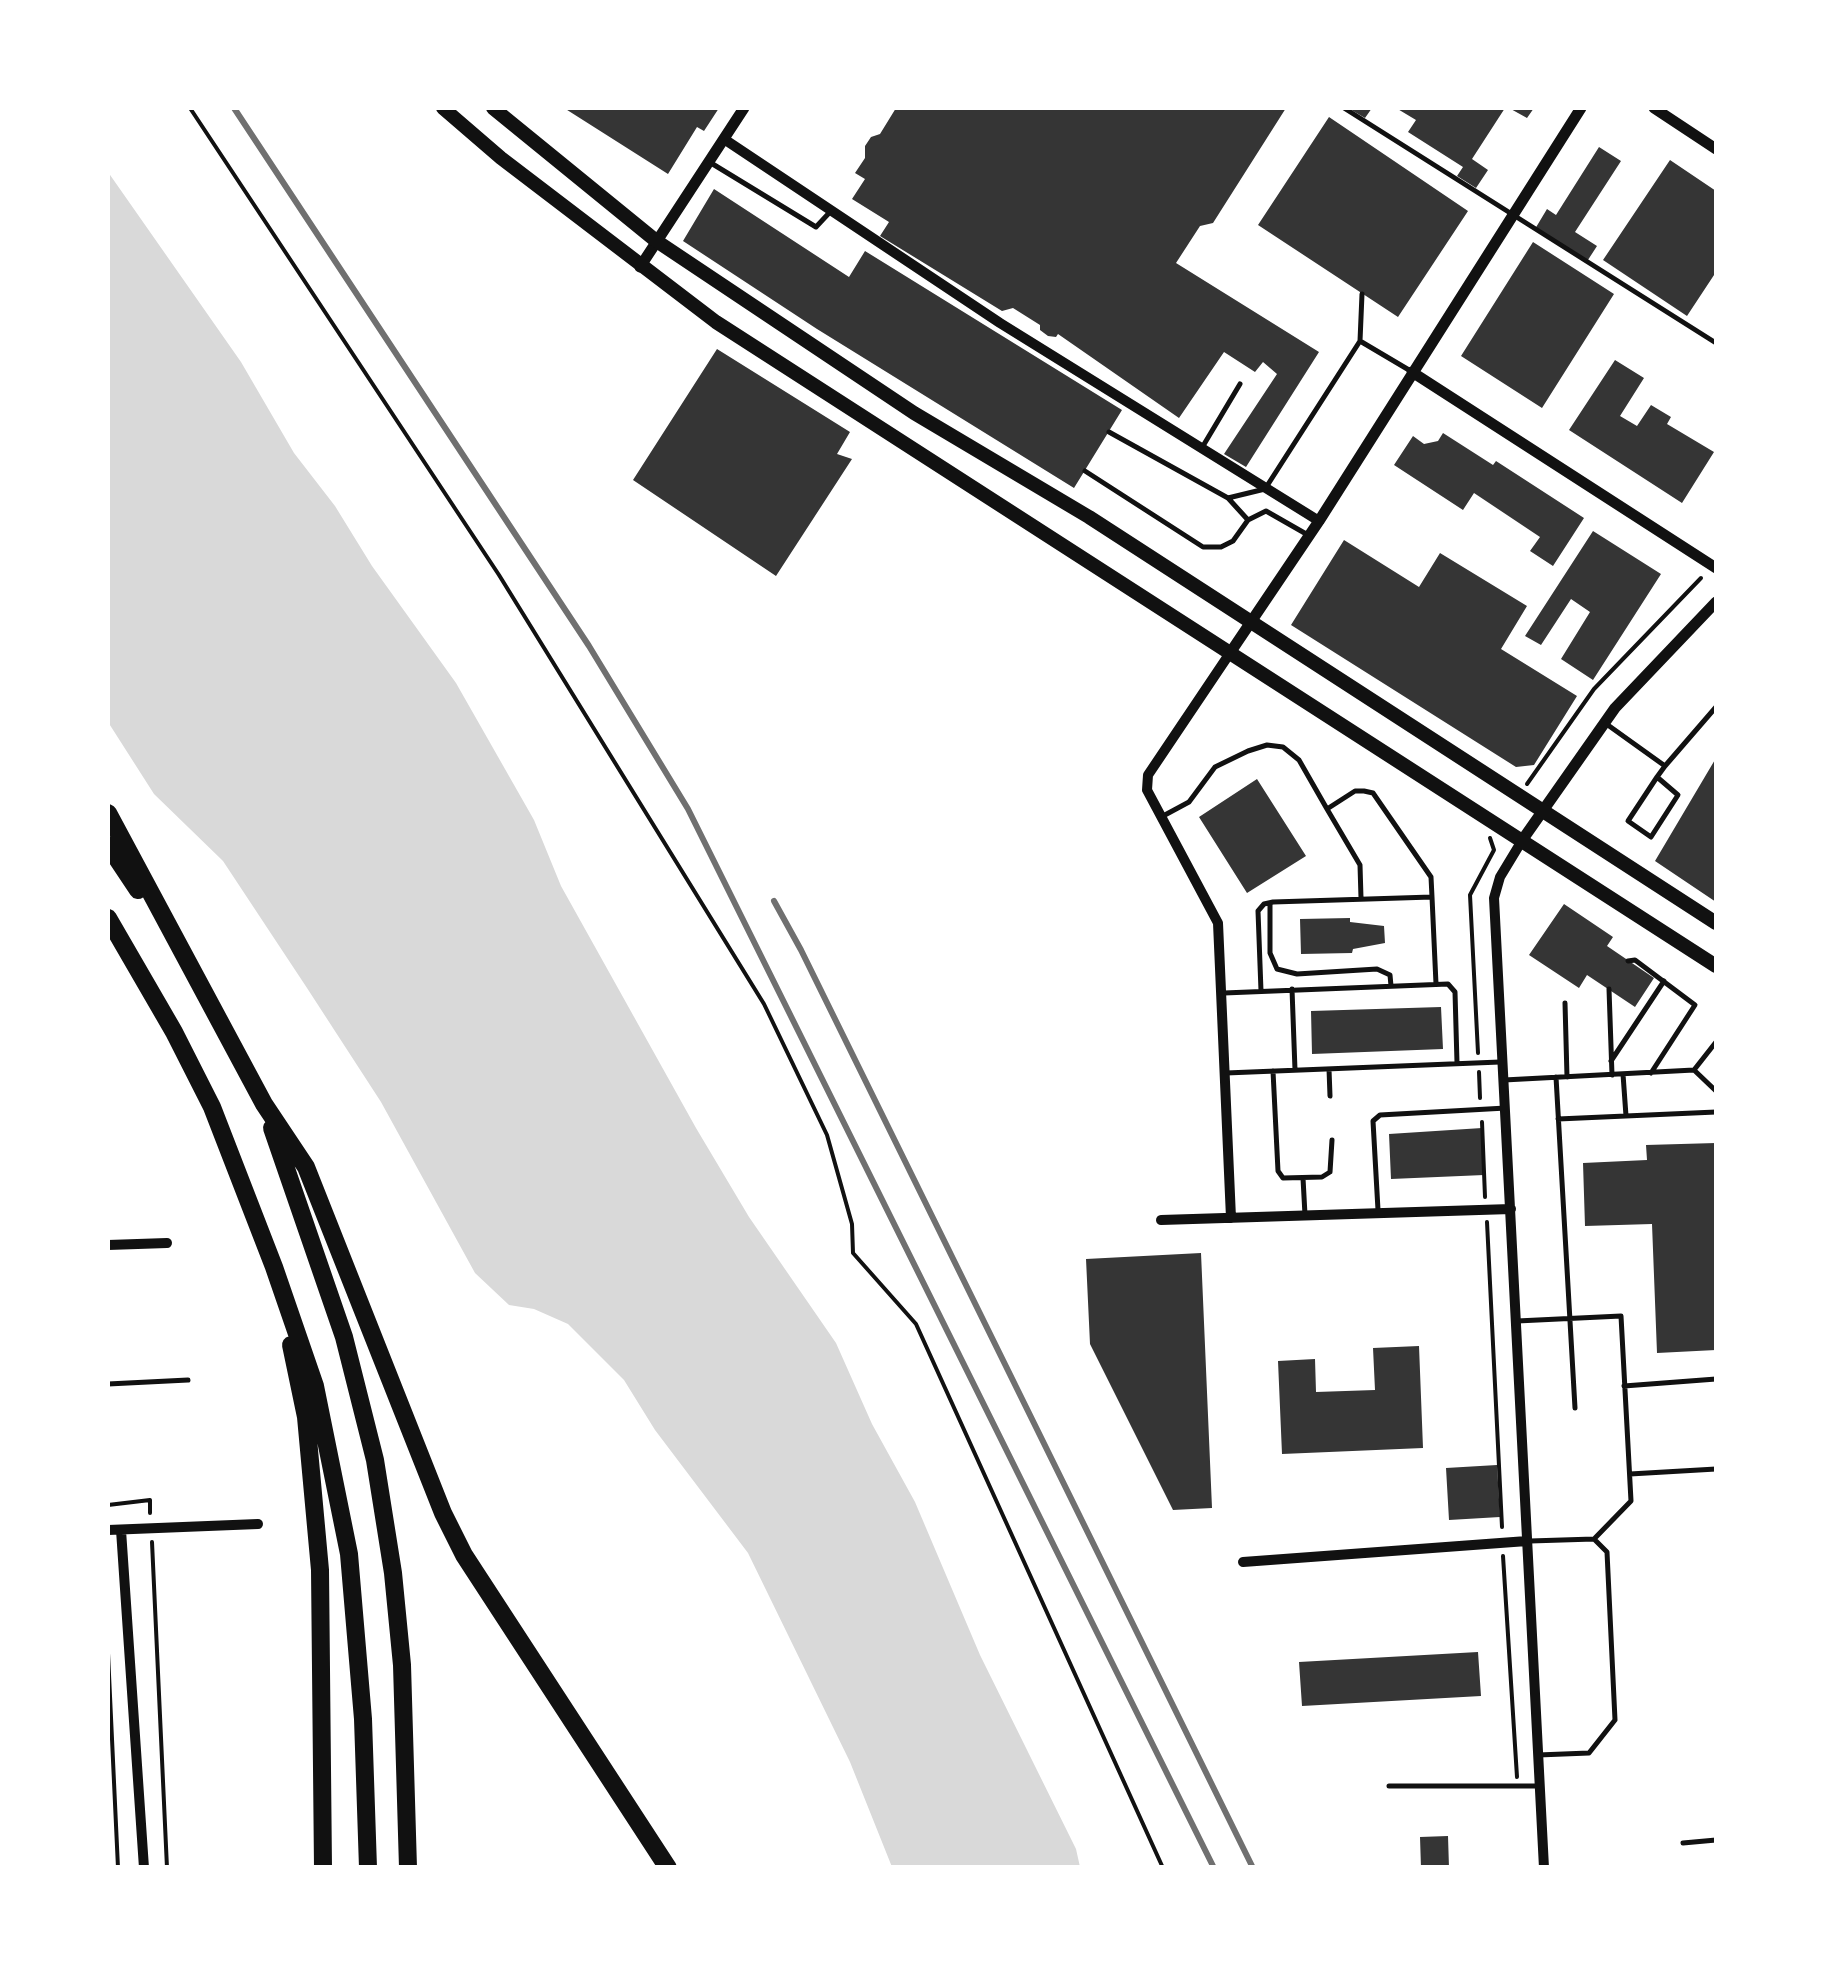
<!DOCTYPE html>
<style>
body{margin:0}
#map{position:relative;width:1824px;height:1975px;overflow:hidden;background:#fff;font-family:Cabin,sans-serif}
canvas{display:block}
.frame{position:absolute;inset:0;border:110px solid #fff;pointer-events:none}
</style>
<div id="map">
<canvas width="1824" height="1975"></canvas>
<div class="frame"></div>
</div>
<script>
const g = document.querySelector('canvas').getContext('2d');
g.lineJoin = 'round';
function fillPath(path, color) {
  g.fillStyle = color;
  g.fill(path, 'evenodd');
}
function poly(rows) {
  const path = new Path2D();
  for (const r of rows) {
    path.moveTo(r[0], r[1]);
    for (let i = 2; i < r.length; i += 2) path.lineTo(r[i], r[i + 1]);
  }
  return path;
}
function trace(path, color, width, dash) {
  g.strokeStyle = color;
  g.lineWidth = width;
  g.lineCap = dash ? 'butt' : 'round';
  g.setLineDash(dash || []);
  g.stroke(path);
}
fillPath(poly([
 [108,172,241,362,294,453,335,506,372,566,456,683,534,820,561,886,696,1128,749,1217,836,1343,872,1424,915,1502,980,1655,1076,1849,1080,1867,892,1867,850,1762,748,1553,655,1430,624,1380,568,1324,534,1309,509,1305,475,1273,381,1102,307,988,223,861,154,794,108,722]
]), '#d9d9d9');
fillPath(poly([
 [564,108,719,108,704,131,697,127,668,174],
 [896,108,1286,108,1213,223,1200,226,1176,263,1319,352,1246,467,1224,454,1277,374,1263,362,1255,372,1224,352,1179,418,1058,334,1056,337,1048,336,1040,330,1040,325,1013,308,1002,311,880,236,889,222,852,199,865,179,855,173,865,158,865,146,871,137,880,134],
 [1348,108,1372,108,1365,118],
 [1396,108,1505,108,1472,159,1488,170,1476,188,1457,176,1463,167,1408,132,1416,120],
 [1509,108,1534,108,1527,118],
 [1329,117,1468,211,1398,317,1258,225],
 [1599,147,1621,161,1575,232,1597,246,1586,263,1535,229,1547,209,1556,215],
 [1670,160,1716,191,1716,272,1687,316,1603,260],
 [714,189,849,277,865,251,1122,410,1074,488,817,329,683,241],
 [1533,242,1614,294,1542,408,1461,356],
 [717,349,850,432,837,454,852,459,776,576,633,480],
 [1615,360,1644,378,1620,416,1637,426,1651,405,1671,417,1667,424,1714,452,1682,503,1569,430],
 [1443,433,1493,465,1496,461,1584,518,1553,566,1530,551,1540,537,1474,493,1463,510,1394,465,1413,436,1424,444,1438,441],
 [1593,531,1661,574,1593,680,1561,659,1590,612,1571,599,1541,645,1525,636],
 [1344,540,1419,587,1440,553,1527,606,1501,649,1577,696,1534,765,1516,767,1291,625],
 [1716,758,1716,902,1655,861],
 [1257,779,1306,856,1247,893,1199,817],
 [1564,904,1613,937,1607,946,1654,978,1635,1007,1587,975,1579,988,1529,955],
 [1350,918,1350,922,1384,926,1385,943,1353,949,1352,953,1301,954,1300,919],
 [1441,1007,1443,1049,1312,1054,1311,1011],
 [1482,1128,1484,1175,1391,1179,1389,1134],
 [1716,1143,1716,1350,1657,1353,1652,1224,1585,1226,1583,1163,1647,1160,1646,1145],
 [1201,1253,1212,1508,1173,1510,1090,1344,1086,1259],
 [1419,1346,1423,1448,1282,1454,1278,1361,1315,1359,1316,1392,1375,1390,1373,1348],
 [1497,1465,1500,1517,1449,1520,1446,1468],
 [1478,1652,1481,1696,1302,1706,1299,1662],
 [1448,1836,1449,1868,1421,1868,1420,1837]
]), '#353535');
trace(poly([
 [190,108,499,575,764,1004,827,1135,852,1224,853,1253,916,1324,1163,1868],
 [1527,784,1594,689,1701,578],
 [1478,1053,1470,895,1494,850,1490,838],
 [1479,1072,1480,1098],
 [1482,1122,1485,1197],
 [1487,1222,1502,1527],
 [108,1505,150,1500,150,1513],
 [152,1542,167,1868],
 [1503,1556,1517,1777],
 [108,1653,118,1868]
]), '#111', 4);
trace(poly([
 [1344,108,1716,343],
 [711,163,816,227,830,212],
 [1362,294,1360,341,1409,370],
 [1109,432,1228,498,1265,489,1360,341],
 [1203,446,1240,384],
 [1085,471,1203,547,1221,547,1233,541,1248,520,1266,511,1308,535],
 [1228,498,1248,520],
 [1605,723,1665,766,1716,707],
 [1657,777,1678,795,1651,837,1628,821,1657,777,1665,766],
 [1163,816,1189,802,1215,767,1248,751,1267,745,1283,747,1299,760,1327,809],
 [1361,898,1360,865,1327,809,1355,791,1364,791,1373,793,1431,877,1432,897],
 [1270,903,1270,953,1277,969,1297,974,1377,969,1390,975,1391,986],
 [1628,961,1635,960,1695,1005,1651,1073],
 [1292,989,1295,1070],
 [1609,989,1612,1075],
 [1261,991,1258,911,1264,904,1273,902,1432,897,1436,984],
 [1224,993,1448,984,1455,992,1457,1063],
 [1565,1003,1567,1077],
 [1611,1061,1664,981],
 [1329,1069,1330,1096],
 [1694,1070,1716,1042],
 [1273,1071,1278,1171,1283,1178,1322,1177,1330,1172,1332,1140],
 [1226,1073,1500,1062],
 [1623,1074,1626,1116],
 [1556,1077,1575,1408],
 [1504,1080,1694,1070,1716,1091],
 [1558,1119,1716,1112],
 [1303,1178,1305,1215],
 [1378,1210,1373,1121,1380,1115,1506,1108],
 [1517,1321,1621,1316,1631,1501,1595,1538],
 [108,1384,188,1380],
 [1624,1386,1716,1379],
 [1630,1474,1716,1469],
 [1530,1541,1594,1539,1607,1552,1615,1720,1589,1753,1538,1755],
 [1389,1786,1537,1786],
 [1683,1843,1716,1840]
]), '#111', 5);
trace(poly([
 [724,139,1000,323,1319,521],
 [1230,653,1148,775,1147,790,1218,923,1231,1218],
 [1523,839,1500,877,1494,898,1544,1868],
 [1161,1220,1511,1209],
 [108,1245,167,1243],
 [108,1530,258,1524],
 [121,1530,144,1868],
 [1243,1562,1527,1541]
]), '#111', 10);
trace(poly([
 [1654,108,1716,149],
 [640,267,744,108],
 [1412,372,1716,568],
 [1230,653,1319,521,1581,108],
 [1523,839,1615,708,1716,602]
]), '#111', 11);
trace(poly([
 [443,108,501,158,716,322,1716,966],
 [493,108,655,240,914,413,1089,517,1716,923]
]), '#111', 14);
trace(poly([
 [108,813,264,1104,306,1167,443,1513,464,1555,668,1868],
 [108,845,138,890],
 [108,918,174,1032,212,1107,274,1267,315,1386,349,1554,363,1719,368,1868],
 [272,1128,344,1337,375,1460,393,1573,402,1665,408,1868],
 [291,1345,306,1417,320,1570,323,1868]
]), '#111', 18);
trace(poly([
 [234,108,589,646,688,809,1214,1868],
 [774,901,801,950,1253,1868]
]), '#707070', 6);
</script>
